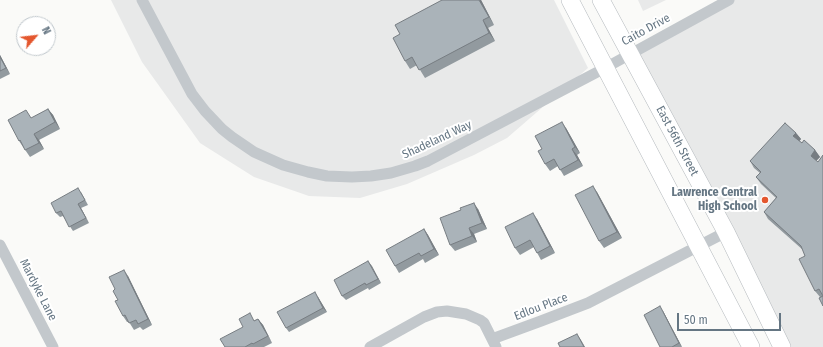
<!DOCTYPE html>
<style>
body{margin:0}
#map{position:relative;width:823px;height:347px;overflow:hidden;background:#fafaf8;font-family:"Fira Sans Condensed",sans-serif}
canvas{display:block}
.north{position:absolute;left:16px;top:16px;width:40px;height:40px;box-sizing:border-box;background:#fff;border:1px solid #c1c8cd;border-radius:50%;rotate:62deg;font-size:11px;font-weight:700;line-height:16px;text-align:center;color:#657683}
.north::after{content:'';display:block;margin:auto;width:14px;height:18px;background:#e4572e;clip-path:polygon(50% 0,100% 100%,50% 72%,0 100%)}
.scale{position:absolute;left:677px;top:313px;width:104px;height:18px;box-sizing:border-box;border:2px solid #657683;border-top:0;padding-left:5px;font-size:12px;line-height:14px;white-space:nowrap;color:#657683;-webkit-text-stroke:3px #fff;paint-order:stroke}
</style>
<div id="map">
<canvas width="823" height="347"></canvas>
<div class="north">N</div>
<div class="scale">50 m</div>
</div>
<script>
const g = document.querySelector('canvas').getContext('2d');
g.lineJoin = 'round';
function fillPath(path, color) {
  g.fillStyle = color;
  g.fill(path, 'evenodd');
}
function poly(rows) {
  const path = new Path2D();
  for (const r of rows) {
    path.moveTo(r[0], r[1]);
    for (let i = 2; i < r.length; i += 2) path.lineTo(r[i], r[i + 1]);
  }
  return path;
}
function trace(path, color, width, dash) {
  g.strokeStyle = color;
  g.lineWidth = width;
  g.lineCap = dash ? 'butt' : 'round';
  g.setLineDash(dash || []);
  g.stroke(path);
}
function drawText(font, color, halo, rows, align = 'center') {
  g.font = font + ' "Fira Sans Condensed",sans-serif';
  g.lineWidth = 4;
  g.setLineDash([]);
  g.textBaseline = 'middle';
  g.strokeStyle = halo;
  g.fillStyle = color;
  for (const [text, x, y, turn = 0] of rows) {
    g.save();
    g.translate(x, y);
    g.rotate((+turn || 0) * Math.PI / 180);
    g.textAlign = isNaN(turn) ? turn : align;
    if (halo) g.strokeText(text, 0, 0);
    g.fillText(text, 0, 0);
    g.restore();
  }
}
fillPath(poly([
 [111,0,554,0,588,68,507,138,474,155,407,184,360,198,309,196,254,177,200,143,142,62],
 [638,0,666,0,643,11],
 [729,0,823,0,823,347,782,347,630,54]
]), '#e8e9e9');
const primary = poly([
 [570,0,751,347],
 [601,0,726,232,782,347]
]);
trace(primary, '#b5babe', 18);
trace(poly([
 [142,0,192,94,205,111,222,129,232,137,254,152,283,165,308,172,327,176,352,177,371,176,391,173,415,166,428,161,605,68,729,0],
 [0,245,53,347],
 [492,339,541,321,588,303,726,232],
 [370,347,424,317,437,312,447,311,466,314,480,320,484,323,496,347]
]), '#c3c8cc', 11);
trace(primary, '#fff', 17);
fillPath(poly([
 [481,0,494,25,488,28,495,41,425,78,417,65,410,69,405,61],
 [0,55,10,74,0,79],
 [48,109,53,115,60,129,39,140,44,149,30,157,19,141,32,118],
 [566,128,580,153,577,155,583,166,564,176,558,166,550,171,545,164,542,149],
 [796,133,801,139,799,141,815,150,820,157,816,161,823,306,820,297,815,291,805,256,803,250,768,219,764,212,776,198,761,184,756,177,760,173,754,168,750,161],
 [81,192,88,205,81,208,89,223,73,231,63,216,60,217,56,213],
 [597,192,622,238,604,248,599,241],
 [478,209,487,229,474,234,477,242,455,251,450,245,461,210],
 [537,219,555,253,541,260,534,247,520,255,515,248],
 [424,229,428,235,439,255,425,263,423,259,399,273,395,266],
 [368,261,381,283,369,290,368,288,346,300,342,296],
 [128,276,152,325,143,330,140,327,134,330,129,322,127,322,123,316,118,300,115,289],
 [318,297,327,312,289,332,286,328],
 [663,311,682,347,660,347],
 [258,319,263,325,272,343,264,347,225,347,255,320]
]), '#929a9f');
fillPath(poly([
 [479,0,481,0,494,25,489,17],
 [483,20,488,28,495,41,489,33],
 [0,55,10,74,6,68,0,57],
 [48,109,53,115,60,129,55,122],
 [562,122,566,128,580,153,575,147],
 [796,133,801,139,798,143,793,136],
 [34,134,39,140,44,149,39,143],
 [572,149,577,155,583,166,578,160],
 [815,150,820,157,815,162,811,156],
 [593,186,597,192,622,238,617,232],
 [474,203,478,209,487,229,482,223],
 [78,204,81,208,89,223,86,218],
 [533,213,537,219,555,253,550,246],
 [469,228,474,234,477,242,472,236],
 [424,229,428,235,439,255,434,249],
 [368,261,372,266,381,283,378,279],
 [124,270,128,276,152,325,148,319],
 [315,292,327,312,323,308],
 [660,306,663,311,682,347,679,343],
 [258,319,263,325,272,343,268,336],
 [577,334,581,340,585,347,584,347]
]), '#777d82');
const building = poly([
 [442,0,479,0,489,17,483,20,489,33,419,70,412,57,405,61,393,38,400,34,395,25,442,0],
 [0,57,6,68,0,71,0,57],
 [48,109,55,122,34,134,39,143,25,150,20,140,19,141,8,120,26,110,31,118,48,109],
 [562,122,575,147,572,149,578,160,560,170,554,159,545,164,538,151,542,149,535,136,562,122],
 [785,123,796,133,793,136,802,143,804,140,815,150,811,156,818,162,823,155,823,306,819,298,823,296,819,289,815,291,799,259,805,256,801,246,764,212,777,197,756,177,761,172,750,161,785,123],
 [593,186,617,232,599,241,575,195,593,186],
 [78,188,85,200,78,204,86,218,69,227,61,211,56,213,51,203,78,188],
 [474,203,482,223,469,228,472,236,450,245,440,218,461,210,460,208,474,203],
 [533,213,550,246,537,253,530,240,515,248,505,227,533,213],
 [424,229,434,249,421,256,419,253,395,266,386,250,424,229],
 [368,261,378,279,366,285,365,283,342,296,334,280,368,261],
 [124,270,148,319,138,324,136,320,129,323,125,315,123,316,115,301,118,300,113,291,115,289,109,277,124,270],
 [315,292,323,308,286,328,277,312,315,292],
 [660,306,679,343,672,347,660,347,644,315,660,306],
 [250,313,254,321,258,319,268,336,253,344,252,343,245,347,225,347,220,339,243,327,239,319,250,313],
 [577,334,584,347,560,347,558,343,577,334]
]);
fillPath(building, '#aab3b9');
trace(building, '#777d82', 1);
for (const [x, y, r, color] of [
 [765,200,4,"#e4572e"]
]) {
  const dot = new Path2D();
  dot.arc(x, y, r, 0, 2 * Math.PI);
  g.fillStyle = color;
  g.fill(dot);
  trace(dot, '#fff', 1.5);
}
drawText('12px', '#657683', '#fff', [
 ["Caito Drive",646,30,-29],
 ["Shadeland Way",437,140,-25],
 ["East 56th Street",677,141,62],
 ["Mardyke Lane",38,290,63],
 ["Edlou Place",541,307,-21]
]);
drawText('bold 12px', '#657683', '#fff', [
 ["Lawrence Central",757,193],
 ["High School",757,207]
], 'right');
</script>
